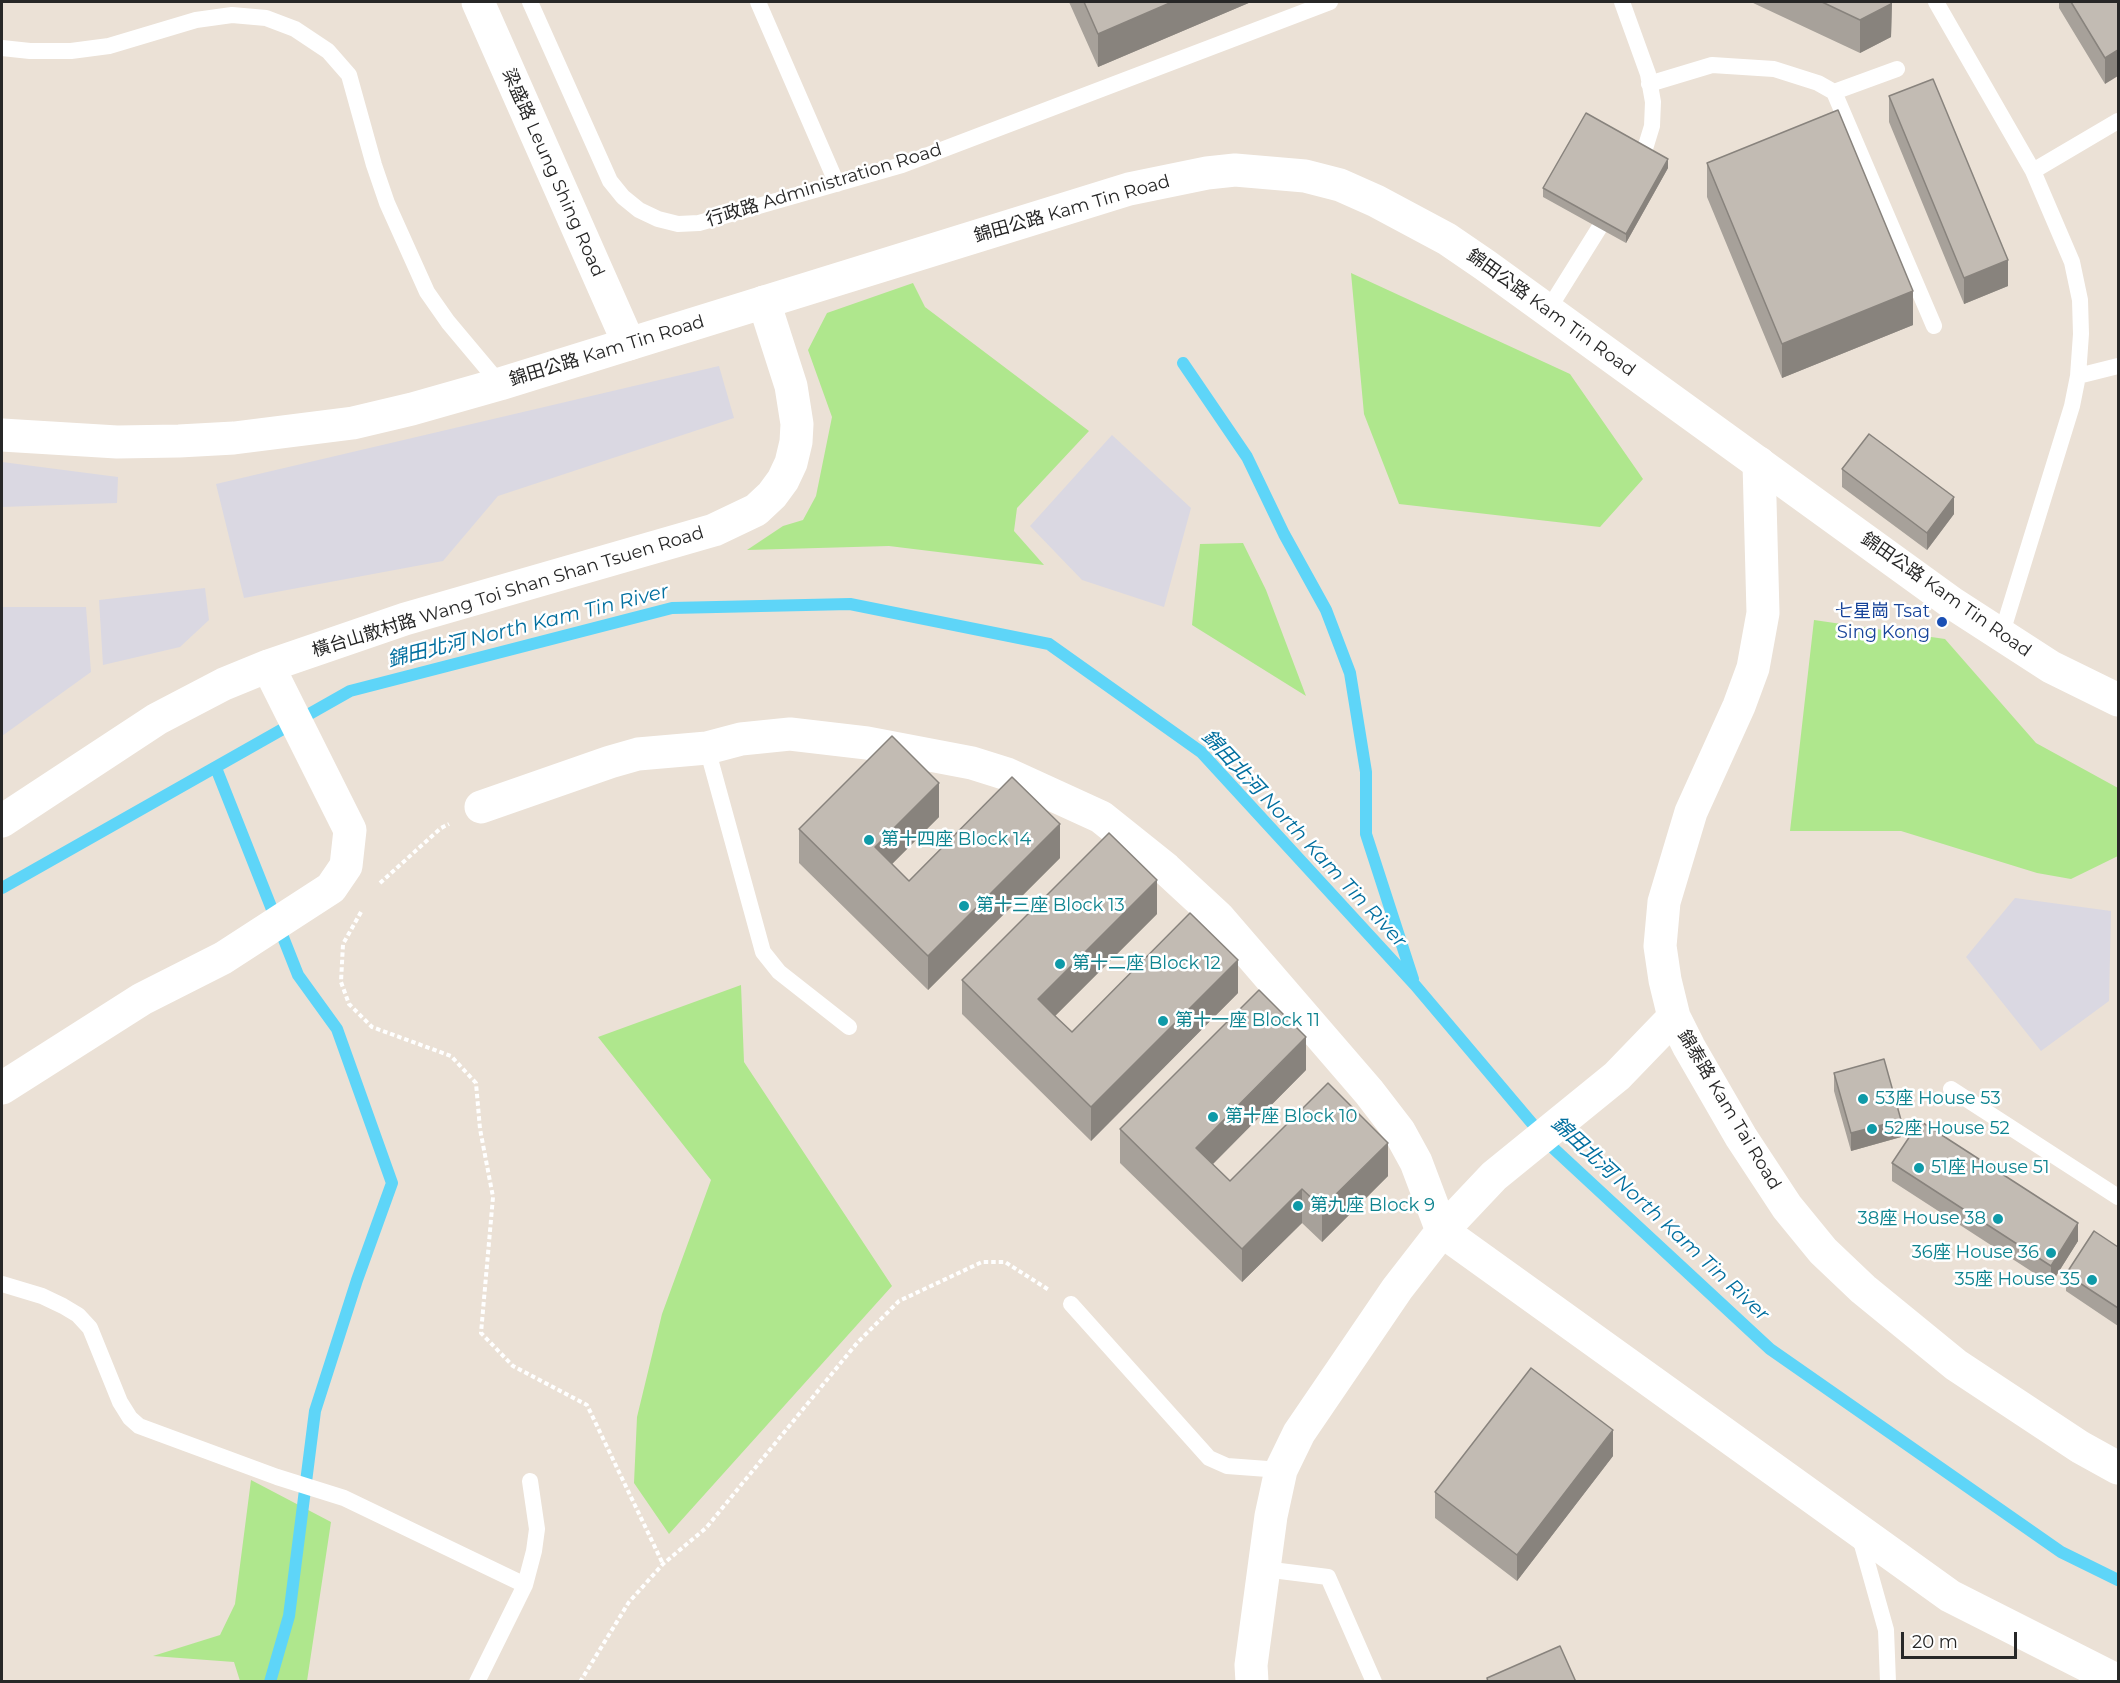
<!DOCTYPE html>
<meta charset="utf-8">
<style>
body{margin:0}
#map{position:relative;width:2120px;height:1683px;overflow:hidden;background:#ebe1d6;font-family:Montserrat,sans-serif}
canvas{display:block}
.frame{position:absolute;inset:0;border:3px solid #272727;pointer-events:none}
.scale{position:absolute;left:1901px;top:1632px;width:116px;height:27px;box-sizing:border-box;border:3px solid #272727;border-top:0;padding-left:8px;font-size:18px;line-height:21px;white-space:nowrap;color:#272727;-webkit-text-stroke:4px #fff;paint-order:stroke}
</style>
<div id="map">
<canvas width="2120" height="1683"></canvas>
<div class="frame"></div>
<div class="scale">20 m</div>
</div>
<script>
const g = document.querySelector('canvas').getContext('2d');
g.lineJoin = 'round';
function fillPath(path, color) {
  g.fillStyle = color;
  g.fill(path, 'evenodd');
}
function poly(rows) {
  const path = new Path2D();
  for (const r of rows) {
    path.moveTo(r[0], r[1]);
    for (let i = 2; i < r.length; i += 2) path.lineTo(r[i], r[i + 1]);
  }
  return path;
}
function trace(path, color, width, dash) {
  g.strokeStyle = color;
  g.lineWidth = width;
  g.lineCap = dash ? 'butt' : 'round';
  g.setLineDash(dash || []);
  g.stroke(path);
}
function drawText(font, color, halo, rows, align = 'center') {
  g.font = font + ' Montserrat,"Noto Sans TC",sans-serif';
  g.lineWidth = 5;
  g.setLineDash([]);
  g.textBaseline = 'middle';
  g.strokeStyle = halo;
  g.fillStyle = color;
  for (const [text, x, y, turn = 0] of rows) {
    g.save();
    g.translate(x, y);
    g.rotate((+turn || 0) * Math.PI / 180);
    g.textAlign = isNaN(turn) ? turn : align;
    if (halo) g.strokeText(text, 0, 0);
    g.fillText(text, 0, 0);
    g.restore();
  }
}
fillPath(poly([
 [719,366,734,418,498,496,443,561,244,598,216,484],
 [1112,435,1191,508,1164,607,1082,580,1030,526],
 [2,462,118,477,117,503,2,507],
 [205,588,209,620,180,647,103,665,99,600],
 [2,607,86,607,91,672,2,736],
 [2015,898,2111,911,2109,1001,2041,1051,1966,957]
]), '#dad8e2');
fillPath(poly([
 [1351,273,1570,374,1643,479,1600,527,1399,504,1364,414],
 [913,283,925,307,1089,431,1017,508,1014,531,1044,565,889,546,747,550,783,526,803,520,816,496,832,417,808,350,827,313],
 [1243,543,1266,590,1306,696,1192,625,1200,544],
 [1814,620,1945,639,2036,743,2118,788,2118,856,2071,879,2037,873,1901,831,1790,831],
 [741,985,744,1062,892,1286,669,1534,634,1483,637,1417,662,1314,711,1180,598,1037],
 [251,1480,331,1522,307,1681,240,1681,234,1662,153,1656,220,1635,235,1604]
]), '#afe78d');
trace(poly([
 [1183,363,1247,457,1284,534,1326,610,1350,673,1366,772,1366,834,1413,979],
 [216,768,298,975,337,1029,392,1183,357,1280,315,1411,289,1616,270,1682],
 [2,888,350,691,672,608,850,604,1049,644,1201,752,1415,985,1552,1147,1770,1349,2061,1552,2118,1580]
]), '#5ed5f8', 12);
trace(poly([
 [380,883,441,828,449,824],
 [361,912,343,944,341,982,349,1004,372,1027,451,1056,476,1083,480,1129,493,1197,481,1333,513,1366,587,1405,663,1564],
 [580,1682,629,1602,663,1564,706,1528,857,1343,899,1301,982,1262,1005,1262,1049,1290]
]), '#fff', 4, [4.5, 3]);
trace(poly([
 [530,2,610,181,623,197,639,210,658,219,678,224,699,223,902,165,1330,2],
 [758,2,837,184],
 [1622,2,1648,74,1653,102,1652,126,1644,152,1636,166],
 [1936,2,2033,171,2072,262,2080,300,2081,334,2078,376,2072,406,2001,636],
 [2,48,30,51,71,51,109,46,196,20,232,15,266,18,295,29,328,51,349,75,374,165,387,203,427,292,448,322,500,384],
 [1649,84,1712,65,1774,69,1818,83,1834,92,1934,326],
 [1834,92,1897,69],
 [2033,171,2118,121],
 [1548,310,1611,209],
 [2078,376,2118,366],
 [707,748,763,952,779,972,849,1027],
 [1951,1089,2118,1197],
 [2,1284,42,1296,63,1306,78,1315,90,1328,120,1402,130,1418,139,1426,277,1477,344,1498,525,1585],
 [1071,1304,1209,1458,1227,1466,1281,1470],
 [1859,1534,1886,1630,1888,1682],
 [1264,1569,1328,1577,1374,1682],
 [477,1682,525,1585,534,1551,537,1529,530,1481]
]), '#fff', 16);
trace(poly([
 [478,2,629,344],
 [1759,463,1763,613,1753,668,1739,706,1691,812,1664,902,1660,946,1665,980,1674,1017,1689,1047,1741,1137,1787,1207,1823,1251,1863,1289,1956,1365,2080,1447,2118,1468],
 [481,807,610,762,638,754,707,748,741,739,790,734,867,743,972,763,1007,774,1101,817,1166,869,1218,917,1369,1092,1399,1131,1416,1162,1442,1231],
 [2,821,157,719,224,684,268,666,405,619,714,530,756,510,772,495,783,480,791,463,796,442,797,424,791,386,764,302],
 [2,1088,142,999,223,958,331,888,346,866,350,830,268,666],
 [1442,1231,1950,1596,2118,1681],
 [1252,1682,1251,1665,1271,1516,1281,1470,1299,1433,1397,1289,1442,1231,1494,1176,1617,1076,1674,1017]
]), '#fff', 33);
trace(poly([
 [2,435,117,442,179,441,234,438,353,423,412,409,500,384,1129,189,1207,173,1235,170,1305,176,1340,185,1376,201,1447,239,1485,265,1952,603,2051,667,2118,700]
]), '#fff', 33);
fillPath(poly([
 [1069,2,1251,2,1098,67],
 [1751,2,1892,2,1891,37,1860,53],
 [2059,2,2118,2,2105,84,2059,8],
 [1889,96,2008,286,1964,304,1889,122],
 [1707,163,1913,325,1782,378,1707,197],
 [1668,168,1626,243,1543,197,1543,188],
 [1842,469,1954,514,1927,550,1842,487],
 [939,817,892,864,909,881,1060,858,928,990,799,863,799,829],
 [1157,914,1055,1016,1072,1032,1238,993,1091,1141,962,1014,962,980],
 [1306,1070,1213,1164,1230,1181,1388,1176,1322,1242,1302,1223,1242,1282,1120,1163,1120,1129],
 [1834,1073,1901,1137,1851,1151,1834,1091],
 [1892,1163,2078,1241,2051,1284,1892,1181],
 [2118,1247,2118,1326,2066,1291,2066,1274],
 [1613,1456,1517,1581,1435,1518,1435,1492]
]), '#a7a19a');
fillPath(poly([
 [1172,2,1251,2,1098,67,1098,34],
 [1892,2,1891,37,1860,53,1860,20],
 [2118,50,2118,76,2105,84,2105,58],
 [1668,159,1668,168,1626,243,1626,234],
 [2008,260,2008,286,1964,304,1964,278],
 [1913,291,1913,325,1782,378,1782,344],
 [1954,497,1954,514,1927,550,1927,533],
 [939,783,939,817,875,881,875,847],
 [1060,824,1060,858,928,990,928,956],
 [1157,880,1157,914,1038,1033,1038,999],
 [1238,960,1238,993,1091,1141,1091,1107],
 [1306,1037,1306,1070,1196,1181,1196,1148],
 [1901,1120,1901,1137,1851,1151,1851,1133],
 [1388,1143,1388,1176,1322,1242,1322,1208],
 [1302,1189,1302,1223,1242,1282,1242,1249],
 [2078,1223,2078,1241,2051,1284,2051,1266],
 [1613,1430,1613,1456,1517,1581,1517,1555]
]), '#88837d');
const building = poly([
 [1084,2,1172,2,1098,34,1084,2],
 [1822,2,1891,2,1891,4,1860,20,1822,2],
 [2071,2,2118,2,2118,50,2105,58,2071,2],
 [1933,79,2008,260,1964,278,1889,96,1933,79],
 [1838,110,1913,291,1782,344,1707,163,1838,110],
 [1586,113,1668,159,1626,234,1543,188,1586,113],
 [1869,434,1954,497,1927,533,1842,469,1869,434],
 [892,736,939,783,875,847,909,881,1012,777,1060,824,928,956,799,829,892,736],
 [1109,833,1157,880,1038,999,1054,1015,1072,1032,1190,913,1238,960,1091,1107,962,980,1109,833],
 [1259,990,1306,1037,1196,1148,1230,1181,1328,1083,1388,1143,1322,1208,1302,1189,1242,1249,1120,1129,1259,990],
 [1884,1059,1901,1120,1851,1133,1834,1073,1884,1059],
 [1920,1121,2078,1223,2051,1266,1892,1163,1920,1121],
 [2094,1231,2118,1247,2118,1308,2066,1274,2094,1231],
 [1531,1368,1613,1430,1517,1555,1435,1492,1531,1368],
 [1560,1646,1576,1682,1488,1682,1487,1678,1560,1646]
]);
fillPath(building, '#c2bbb3');
trace(building, '#88837d', 1.5);
for (const [x, y, r, color] of [
 [1942,622,6,"#1a4fb4"],
 [869,840,6,"#0f9aa8"],
 [964,906,6,"#0f9aa8"],
 [1060,964,6,"#0f9aa8"],
 [1163,1021,6,"#0f9aa8"],
 [1863,1099,6,"#0f9aa8"],
 [1213,1117,6,"#0f9aa8"],
 [1872,1129,6,"#0f9aa8"],
 [1919,1168,6,"#0f9aa8"],
 [1298,1206,6,"#0f9aa8"],
 [1998,1219,6,"#0f9aa8"],
 [2051,1253,6,"#0f9aa8"],
 [2092,1280,6,"#0f9aa8"]
]) {
  const dot = new Path2D();
  dot.arc(x, y, r, 0, 2 * Math.PI);
  g.fillStyle = color;
  g.fill(dot);
  trace(dot, '#fff', 2);
}
drawText('18px', '#272727', '#fff', [
 ["梁盛路 Leung Shing Road",553,173,66],
 ["行政路 Administration Road",824,185,-17],
 ["錦田公路 Kam Tin Road",1072,209,-16],
 ["錦田公路 Kam Tin Road",1551,313,36],
 ["錦田公路 Kam Tin Road",607,351,-17],
 ["橫台山散村路 Wang Toi Shan Shan Tsuen Road",508,592,-17],
 ["錦田公路 Kam Tin Road",1946,595,35],
 ["錦泰路 Kam Tai Road",1729,1110,59]
]);
drawText('18px', '#164399', '#fff', [
 ["七星崗 Tsat",1930,612],
 ["Sing Kong",1930,633]
], 'right');
drawText('18px', '#0d838f', '#fff', [
 ["第十四座 Block 14",881,840],
 ["第十三座 Block 13",976,906],
 ["第十二座 Block 12",1072,964],
 ["第十一座 Block 11",1175,1021],
 ["53座 House 53",1875,1099],
 ["第十座 Block 10",1225,1117],
 ["52座 House 52",1884,1129],
 ["51座 House 51",1931,1168],
 ["第九座 Block 9",1310,1206],
 ["38座 House 38",1986,1219,"right"],
 ["36座 House 36",2039,1253,"right"],
 ["35座 House 35",2080,1280,"right"]
], 'left');
drawText('italic 20px', '#026f9f', '#fff', [
 ["錦田北河 North Kam Tin River",528,626,-14],
 ["錦田北河 North Kam Tin River",1304,839,47],
 ["錦田北河 North Kam Tin River",1660,1219,43]
]);
</script>
